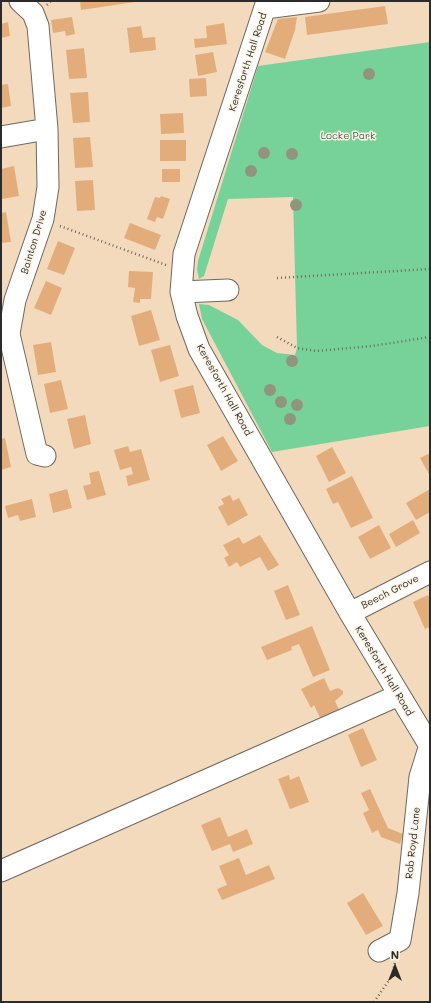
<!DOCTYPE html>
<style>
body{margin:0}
#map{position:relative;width:431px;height:1003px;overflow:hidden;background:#f3dabc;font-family:Mali,sans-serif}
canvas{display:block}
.frame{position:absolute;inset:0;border:2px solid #2b2b2b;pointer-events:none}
.north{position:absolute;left:375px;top:947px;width:40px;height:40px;-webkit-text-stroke:3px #fcf5e5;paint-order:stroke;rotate:0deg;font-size:11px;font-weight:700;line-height:16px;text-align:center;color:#2b2b2b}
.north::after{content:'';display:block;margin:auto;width:14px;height:18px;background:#2b2b2b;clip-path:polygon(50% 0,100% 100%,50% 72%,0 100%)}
</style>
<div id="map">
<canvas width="431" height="1003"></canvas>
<div class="frame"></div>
<div class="north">N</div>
</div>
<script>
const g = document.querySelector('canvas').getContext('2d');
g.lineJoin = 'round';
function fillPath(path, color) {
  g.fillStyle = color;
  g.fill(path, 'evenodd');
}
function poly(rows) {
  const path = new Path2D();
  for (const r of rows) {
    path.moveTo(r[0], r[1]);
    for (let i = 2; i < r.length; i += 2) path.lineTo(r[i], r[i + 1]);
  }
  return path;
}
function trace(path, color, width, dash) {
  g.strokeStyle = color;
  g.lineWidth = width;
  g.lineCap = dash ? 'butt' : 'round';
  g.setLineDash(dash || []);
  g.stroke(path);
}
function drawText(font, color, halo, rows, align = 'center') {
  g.font = font + ' Mali,sans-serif';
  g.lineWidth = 3;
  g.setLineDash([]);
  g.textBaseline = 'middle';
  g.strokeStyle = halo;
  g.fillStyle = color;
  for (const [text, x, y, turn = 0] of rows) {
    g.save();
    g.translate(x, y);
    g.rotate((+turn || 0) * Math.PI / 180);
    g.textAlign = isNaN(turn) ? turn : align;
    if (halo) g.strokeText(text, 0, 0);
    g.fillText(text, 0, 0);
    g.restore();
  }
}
fillPath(poly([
 [430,42,430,426,272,452,202,319,199,304,209,305,238,320,262,345,277,353,295,355,297,348,293,197,228,199,204,276,199,279,197,270,198,261,258,66]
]), '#77d299');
fillPath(poly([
 [80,1,135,1,135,2,81,10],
 [385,6,388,24,307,35,305,17],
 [72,17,75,34,66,36,65,31,53,33,51,20],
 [297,17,295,30,285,59,265,52,278,19],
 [8,22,10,36,1,38,1,24],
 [224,23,227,44,195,48,194,39,207,38,206,26],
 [141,26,143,38,155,37,156,50,130,53,127,28],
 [84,48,87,78,69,79,66,50],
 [213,52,217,72,198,76,195,55],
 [206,78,207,96,190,97,189,79],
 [8,84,11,106,1,108,1,85],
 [88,92,90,122,73,123,70,93],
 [183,113,184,133,161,134,160,114],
 [90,137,93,167,75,168,73,138],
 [160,140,186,140,186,161,160,161],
 [14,166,19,196,2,199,1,169],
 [162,169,180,169,180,182,162,182],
 [93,180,95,210,77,211,75,181],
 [161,196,170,199,163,219,157,217,155,222,147,219,155,197,160,198],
 [6,212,11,242,1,243,1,213],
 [130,223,161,235,155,250,124,238],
 [58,241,75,248,64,275,47,269],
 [129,271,153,272,151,299,140,299,140,303,133,302,135,288,128,287],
 [46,281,62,288,51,315,34,308],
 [151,310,160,340,139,346,131,316],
 [51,342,56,372,38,375,33,345],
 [170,345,179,376,160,382,151,350],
 [61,380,68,409,50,413,44,384],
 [193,385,200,413,181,418,174,390],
 [85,415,91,444,74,449,67,419],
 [223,436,238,461,221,471,207,445],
 [5,438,11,467,1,470,1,439],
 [128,446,130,452,141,449,150,480,128,486,126,476,133,474,131,467,120,470,114,450],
 [332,447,346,473,329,482,316,456],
 [430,453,430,476,420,458],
 [99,471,106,495,87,500,83,486,91,484,89,473],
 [352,476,373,518,351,528,338,502,333,504,326,489],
 [67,489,72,508,53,513,49,494],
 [430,489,430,512,416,520,406,503],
 [230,495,233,501,239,498,248,515,228,526,218,507,224,504,221,499],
 [32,499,36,517,20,521,18,515,8,518,5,506],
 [413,520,420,533,396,547,389,534],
 [379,525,391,548,370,559,358,537],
 [260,535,279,565,268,571,260,557,240,567,237,562,229,567,224,558,229,555,223,545,239,537,243,544],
 [288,585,300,615,286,620,274,591],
 [428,595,430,600,430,632,428,627,425,629,413,602],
 [312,626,330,670,313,677,299,644,291,647,292,650,267,660,261,647],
 [324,678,330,691,338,688,343,691,343,694,335,701,341,714,322,722,314,705,311,708,301,689],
 [363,728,377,760,361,767,348,735],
 [289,775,290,780,299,776,309,802,290,809,278,779],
 [370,789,388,828,403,834,400,844,381,837,378,830,372,833,363,813,369,810,361,793],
 [220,817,228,837,247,829,253,844,233,852,230,844,212,851,201,825],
 [239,858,246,875,269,865,275,879,222,900,217,889,227,885,219,866],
 [363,893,383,926,366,935,347,903]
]), '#e3ad7b');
const minor = poly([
 [20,1,33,13,38,26,47,129,48,187,43,219,15,300,9,334,37,454,45,456],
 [267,1,184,254,181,292,187,316,199,349,350,613,430,746],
 [265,8,319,1],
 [1,137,47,129],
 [181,292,228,290],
 [350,613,430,572],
 [1,871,399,695],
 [379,951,400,940,408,893,420,777,430,745]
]);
trace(minor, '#71685e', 23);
trace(poly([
 [47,5,51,1],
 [60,226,166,265],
 [277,278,430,269],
 [277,337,297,348,316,351,372,346,430,337],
 [374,1002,392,976,395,962]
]), '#71685e', 2.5, [1, 3]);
trace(minor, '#fff', 21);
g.fillStyle = '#92957e';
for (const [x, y] of [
 [369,74],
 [264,153],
 [292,154],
 [251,171],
 [296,205],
 [292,361],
 [270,390],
 [281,402],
 [297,405],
 [290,419]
]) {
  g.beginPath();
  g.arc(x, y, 6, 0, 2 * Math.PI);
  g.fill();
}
drawText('10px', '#2b2b2b', '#fcf5e5', [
 ["Keresforth Hall Road",248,62,-72],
 ["Bainton Drive",34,242,-73],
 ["Keresforth Hall Road",224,390,61],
 ["Beech Grove",390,592,-27],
 ["Keresforth Hall Road",384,671,59],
 ["Rob Royd Lane",413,843,-84]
]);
drawText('10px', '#425d4c', '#fcf5e5', [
 ["Locke Park",348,136]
]);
</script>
